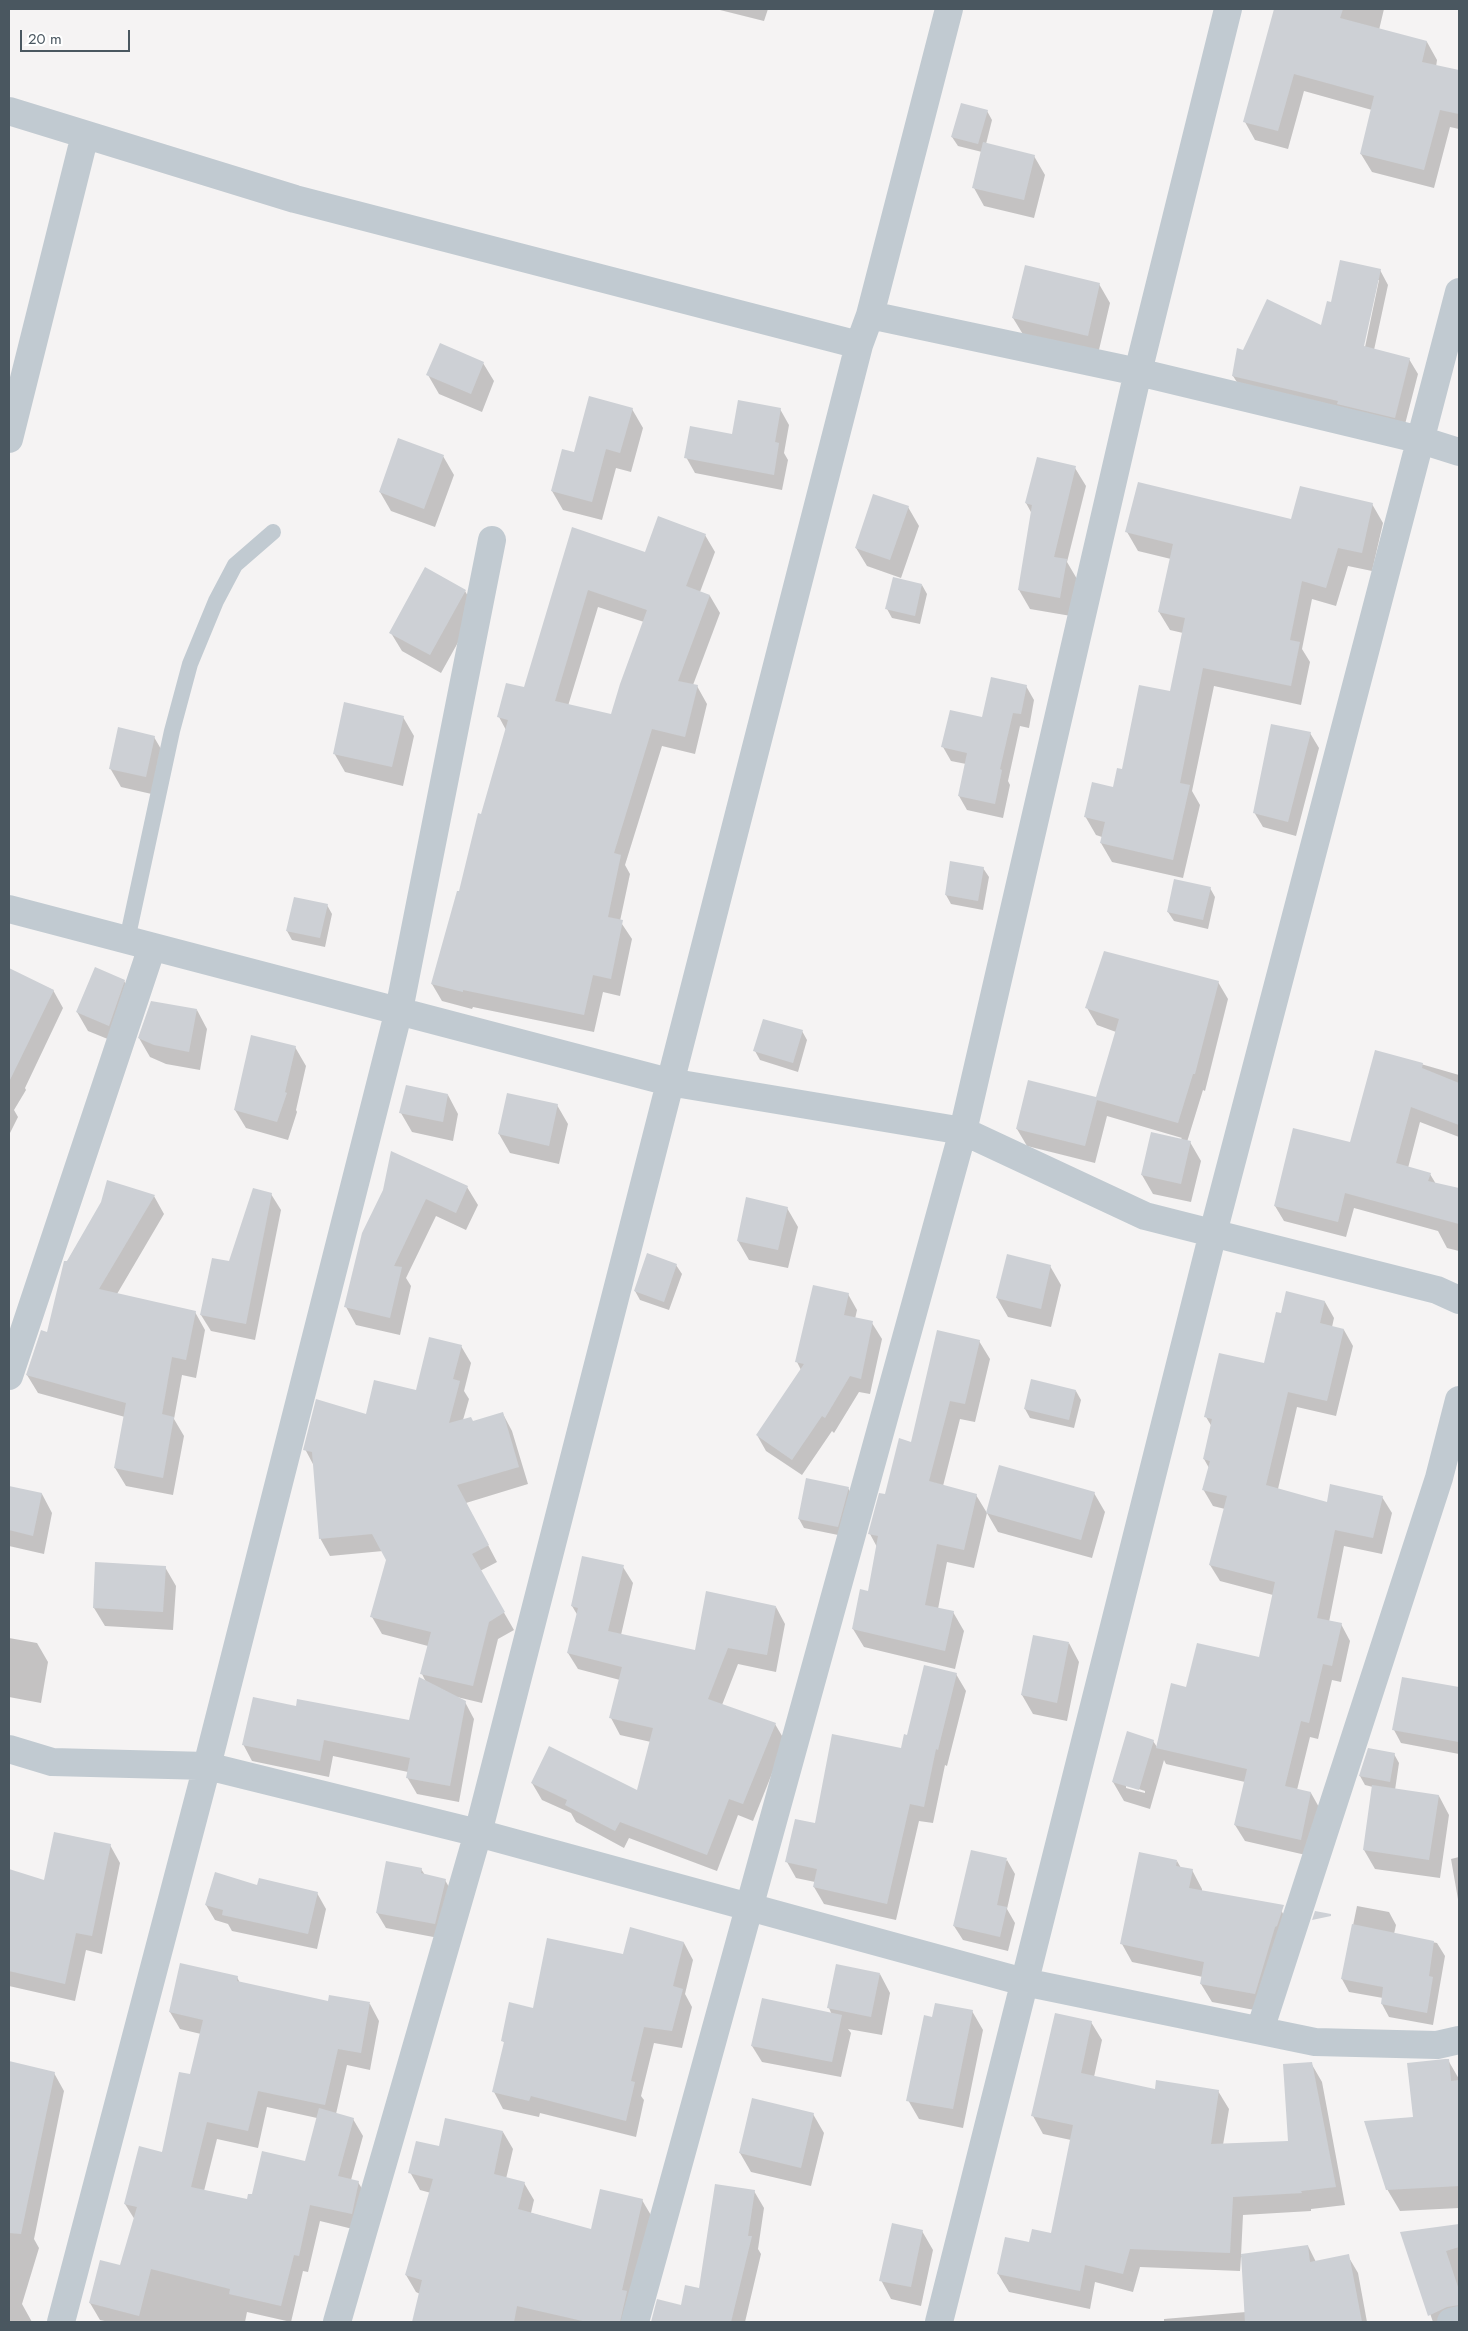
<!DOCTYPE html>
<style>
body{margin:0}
#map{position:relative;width:1468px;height:2331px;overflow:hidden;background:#f5f3f3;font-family:Jost,sans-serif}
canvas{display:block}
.frame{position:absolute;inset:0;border:10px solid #4a5760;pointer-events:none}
.scale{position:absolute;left:20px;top:30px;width:110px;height:22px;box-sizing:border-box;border:2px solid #4a5760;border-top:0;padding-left:6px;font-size:15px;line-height:18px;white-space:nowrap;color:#4a5760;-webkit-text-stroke:4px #fff;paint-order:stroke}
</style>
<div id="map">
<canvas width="1468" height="2331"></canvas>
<div class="frame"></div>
<div class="scale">20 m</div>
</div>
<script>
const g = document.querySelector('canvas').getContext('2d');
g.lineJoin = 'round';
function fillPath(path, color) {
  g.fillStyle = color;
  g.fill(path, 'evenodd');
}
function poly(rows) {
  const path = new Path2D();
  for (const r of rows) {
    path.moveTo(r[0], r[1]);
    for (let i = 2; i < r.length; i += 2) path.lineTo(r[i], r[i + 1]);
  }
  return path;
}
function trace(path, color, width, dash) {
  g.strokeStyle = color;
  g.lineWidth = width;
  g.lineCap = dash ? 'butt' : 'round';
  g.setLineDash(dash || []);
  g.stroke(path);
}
fillPath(poly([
 [716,9,768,9,764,21],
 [1276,9,1384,9,1379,30,1427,42,1437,60,1436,67,1459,72,1459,129,1450,127,1434,188,1372,172,1361,154,1372,110,1304,91,1288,149,1255,140,1245,122],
 [987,111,992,120,986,144,1034,156,1045,175,1034,218,984,206,974,188,982,152,958,146,952,137],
 [1380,270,1388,285,1374,350,1409,359,1418,374,1403,432,1242,390,1233,376,1243,351,1322,327,1332,303],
 [1377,280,1379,280,1364,352,1362,352],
 [1099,284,1110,303,1098,354,1024,336,1013,318],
 [483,363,494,381,482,412,439,394,428,375],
 [632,409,643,428,631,472,616,468,602,520,563,510,552,491,574,454],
 [780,409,789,425,784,453,788,460,782,490,695,473,686,457,733,435],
 [443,456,454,475,435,527,391,511,380,492],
 [1075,468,1086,486,1067,562,1077,579,1071,616,1030,609,1019,590,1032,514,1026,503],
 [1372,504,1383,523,1372,571,1348,566,1336,606,1312,599,1302,649,1310,662,1301,705,1214,686,1192,791,1200,805,1183,878,1112,862,1101,843,1102,837,1096,835,1085,816,1114,788,1171,693,1183,633,1170,630,1159,612,1171,559,1138,551,1127,532,1292,520],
 [908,507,919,526,901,578,867,566,856,548],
 [573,529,646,554,705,535,715,552,700,592,710,596,720,613,693,685,697,686,707,704,695,754,662,746,625,865,630,874,620,921,632,939,620,996,603,992,594,1032,473,1007,472,1009,442,1001,432,984,460,893,506,730,499,717,525,689],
 [598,607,644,622,612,716,568,706],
 [922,585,927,594,920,624,892,618,887,609],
 [465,591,476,610,441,673,402,651,391,633],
 [1026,686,1034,700,1029,728,1020,726,1008,781,1010,785,1003,818,967,810,959,796,966,764,951,761,943,747],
 [403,717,414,736,403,786,345,772,334,753],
 [1310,733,1319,748,1296,836,1263,827,1254,812],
 [154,737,165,756,156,795,121,787,110,768],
 [951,862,983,868,989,877,983,910,951,904,946,895],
 [1210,888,1215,897,1208,929,1174,921,1168,912],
 [327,905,332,914,325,947,292,940,287,931],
 [9,969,53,990,63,1008,25,1088,26,1090,14,1110,18,1117,9,1135],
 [124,981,135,999,120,1044,88,1031,77,1012],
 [1218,982,1228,999,1205,1091,1203,1090,1187,1142,1190,1142,1201,1161,1191,1202,1153,1194,1142,1175,1182,1138,1107,1116,1095,1163,1027,1146,1017,1129,1097,1099,1116,1032,1097,1025,1087,1008],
 [197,1010,207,1029,200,1070,166,1064,150,1057,139,1038],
 [802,1031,807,1040,798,1072,760,1060,755,1051],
 [295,1047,306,1066,296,1110,297,1112,288,1140,246,1128,235,1110],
 [1376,1051,1459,1075,1459,1137,1420,1122,1408,1168,1430,1174,1436,1184,1459,1189,1459,1251,1447,1248,1438,1231,1354,1208,1346,1237,1284,1221,1275,1206,1351,1144],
 [448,1095,458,1114,453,1141,412,1132,401,1113],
 [557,1105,568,1124,559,1164,510,1153,499,1134],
 [467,1187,478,1205,466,1230,436,1216,406,1278,411,1286,400,1335,356,1325,346,1307,384,1191],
 [271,1194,281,1210,255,1340,211,1331,201,1315],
 [154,1196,164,1214,117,1294,195,1312,205,1330,196,1378,182,1375,174,1419,184,1436,173,1495,126,1486,115,1468,125,1417,38,1393,27,1375,48,1334,67,1262,102,1202],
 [787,1208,798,1227,788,1268,749,1260,738,1241],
 [676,1265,682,1274,669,1310,640,1300,635,1291],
 [1050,1266,1061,1285,1051,1327,1008,1317,997,1298],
 [848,1294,857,1310,855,1319,872,1323,882,1339,870,1394,859,1392,834,1433,832,1431,802,1475,766,1451,757,1435,801,1370,797,1362],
 [1325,1302,1334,1318,1332,1327,1344,1330,1353,1346,1336,1416,1297,1407,1278,1489,1327,1503,1382,1497,1392,1513,1382,1554,1344,1546,1329,1622,1341,1624,1350,1641,1341,1682,1332,1680,1318,1739,1310,1737,1297,1790,1311,1793,1320,1809,1310,1856,1245,1841,1235,1825,1245,1782,1166,1764,1164,1760,1150,1809,1124,1801,1113,1782,1153,1741,1157,1747,1187,1688,1260,1659,1273,1595,1220,1581,1210,1565,1225,1509,1213,1506,1203,1489,1209,1468,1204,1459,1212,1427,1206,1417,1265,1364,1282,1314],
 [1126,1785,1145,1791,1145,1793,1126,1788],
 [979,1341,990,1359,975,1422,960,1419,943,1486,976,1495,987,1513,974,1568,947,1562,938,1609,953,1612,964,1631,955,1669,864,1647,853,1629,869,1593,877,1547,870,1534,885,1496,912,1443],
 [461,1346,471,1363,464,1391,469,1399,463,1420,473,1422,503,1414,512,1431,528,1484,466,1503,497,1562,480,1571,514,1630,498,1639,482,1703,457,1697,465,1702,474,1719,459,1802,417,1794,407,1777,408,1772,333,1756,329,1777,252,1761,243,1744,297,1707,410,1722,426,1682,422,1674,428,1646,382,1634,372,1617,388,1560,383,1551,330,1556,320,1538,314,1466,305,1449,417,1391],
 [1076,1391,1081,1400,1074,1428,1030,1418,1025,1409],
 [9,1487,42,1494,52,1513,44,1554,9,1546],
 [848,1488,853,1497,843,1536,804,1528,799,1519],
 [1094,1493,1105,1512,1092,1558,998,1532,987,1513],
 [165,1567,176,1586,173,1630,105,1626,94,1608],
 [623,1567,633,1583,621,1635,696,1652,776,1607,785,1624,776,1672,738,1664,722,1705,775,1724,785,1741,753,1821,738,1815,717,1871,629,1838,624,1848,576,1822,571,1813,542,1800,532,1783,638,1792,651,1742,620,1735,611,1718,620,1680,578,1669,568,1653,578,1616,572,1606],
 [9,1638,37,1643,48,1662,41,1703,9,1697],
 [1069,1643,1079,1662,1067,1721,1033,1714,1022,1695],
 [956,1674,966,1691,947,1766,945,1765,933,1823,919,1821,896,1920,824,1904,814,1887,815,1882,796,1878,787,1862,816,1825,902,1749,908,1736],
 [1403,1678,1459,1688,1459,1754,1401,1743,1394,1730],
 [1369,1749,1394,1754,1399,1763,1395,1790,1439,1796,1449,1815,1440,1878,1375,1869,1364,1850,1373,1787,1365,1785,1360,1776],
 [110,1845,120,1863,102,1954,86,1950,75,2001,9,1986,9,1871,45,1881],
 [1459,1857,1459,1905,1451,1859],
 [1007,1860,1015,1874,1007,1909,1015,1923,1008,1951,963,1940,954,1926],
 [1177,1861,1181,1868,1192,1870,1202,1889,1202,1892,1278,1905,1289,1924,1265,2012,1212,2002,1201,1984,1203,1977,1132,1962,1122,1944],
 [421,1869,425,1875,445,1880,454,1896,444,1939,386,1928,377,1913],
 [258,1887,317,1893,326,1909,317,1949,232,1931,228,1924,215,1920,206,1905],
 [1357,1906,1389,1912,1396,1925,1394,1934,1437,1943,1445,1956,1433,2025,1389,2017,1382,2004,1383,1998,1349,1992,1342,1979],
 [684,1943,693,1960,685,1994,692,2007,682,2048,654,2043,641,2096,644,2100,636,2137,540,2113,539,2117,503,2109,494,2092,505,2044,503,2041,534,2010,624,1955],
 [880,1974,890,1993,882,2035,848,2029,851,2033,841,2077,762,2062,752,2046,832,2015,829,2008],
 [237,1977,240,1983,329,2002,370,2004,379,2021,370,2070,347,2065,336,2114,353,2119,363,2136,351,2180,358,2182,368,2199,361,2231,320,2221,308,2272,303,2271,291,2322,247,2312,245,2322,109,2322,100,2320,90,2303,121,2266,135,2220,125,2204,162,2153,191,2076,201,2034,180,2029,170,2012],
 [267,2107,317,2118,306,2162,248,2200,204,2191,217,2139,258,2148],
 [972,2011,983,2030,963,2128,919,2119,908,2100,933,2019],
 [1091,2022,1102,2040,1094,2077,1156,2090,1218,2091,1229,2109,1223,2145,1289,2142,1311,2063,1322,2082,1345,2205,1311,2209,1311,2211,1243,2215,1241,2256,1308,2246,1316,2262,1348,2256,1358,2273,1367,2322,1164,2322,1164,2319,1246,2312,1242,2257,1241,2257,1240,2271,1140,2267,1133,2292,1095,2282,1090,2309,1009,2292,998,2274,1030,2243,1052,2234,1071,2140,1043,2134,1033,2116],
 [1448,2060,1459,2079,1459,2208,1400,2211,1387,2189,1414,2119],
 [9,2062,54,2073,64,2091,34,2239,39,2248,22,2304,32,2322,9,2322],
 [813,2114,824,2133,811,2186,751,2172,740,2153],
 [503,2132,513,2149,506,2179,524,2183,534,2200,531,2213,591,2230,642,2200,652,2217,633,2322,413,2322,420,2294,416,2292,406,2275,431,2193,420,2190,410,2172,440,2148],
 [754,2191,764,2208,758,2249,761,2254,745,2322,652,2322,658,2301,682,2307,700,2290],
 [1459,2225,1459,2322,1433,2322,1402,2233],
 [922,2231,933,2250,921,2306,891,2299,881,2280]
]), '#0003');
fillPath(poly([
 [1274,9,1343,9,1340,18,1427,41,1422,62,1459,70,1459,114,1440,110,1424,170,1360,154,1374,96,1294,74,1278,131,1243,122],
 [961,103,988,110,978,144,951,137],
 [983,142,1035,155,1024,200,972,188],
 [1340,260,1381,269,1364,346,1410,358,1395,418,1337,404,1338,401,1232,376,1237,348,1243,350,1267,299,1321,325,1327,301,1331,302],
 [1025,265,1100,283,1088,336,1012,318],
 [440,343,484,362,471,394,426,375],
 [589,396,633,408,620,453,606,449,592,502,551,491,562,449,574,452],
 [738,400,781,408,775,442,779,443,774,475,684,458,690,426,732,434],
 [398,438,444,455,424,509,379,492],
 [1037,457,1076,466,1054,557,1067,559,1060,598,1018,590,1032,505,1025,503],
 [1138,482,1291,519,1300,486,1373,503,1362,553,1338,548,1326,588,1302,581,1290,640,1300,642,1291,686,1203,668,1180,783,1190,785,1173,860,1100,843,1105,822,1084,817,1092,782,1113,787,1117,768,1122,769,1139,685,1170,691,1185,618,1158,612,1173,544,1125,532],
 [873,494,909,506,890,560,855,548],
 [658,516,706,534,686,586,710,595,678,681,698,685,685,737,652,729,614,853,621,855,608,917,623,920,611,979,593,975,584,1015,463,990,463,992,431,984,457,891,459,891,478,813,481,814,508,720,497,717,506,683,524,687,572,527,645,552],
 [588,590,647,610,620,684,611,714,555,701],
 [425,567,466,590,430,655,389,633],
 [893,577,922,584,915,616,885,609],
 [991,677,1027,685,1021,714,1013,713,1000,769,1002,770,995,804,958,796,967,753,941,747,950,710,982,717],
 [344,702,404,716,392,767,333,754],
 [1271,724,1311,732,1288,822,1253,813],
 [118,727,155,736,146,777,109,769],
 [950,861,984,867,978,901,945,895],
 [1174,879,1211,887,1203,920,1167,912],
 [294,897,328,904,320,938,286,931],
 [1104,951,1219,981,1195,1074,1193,1074,1178,1123,1097,1100,1085,1146,1016,1129,1028,1080,1096,1097,1119,1019,1085,1008],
 [95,967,125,980,109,1026,76,1012],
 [9,968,54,990,9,1082],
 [151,1001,197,1009,189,1052,154,1045,138,1038],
 [763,1019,803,1030,793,1063,753,1051],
 [251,1035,296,1046,285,1092,287,1093,277,1122,234,1110],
 [1375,1050,1423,1063,1422,1068,1459,1083,1459,1125,1411,1107,1396,1163,1431,1173,1428,1181,1459,1188,1459,1224,1345,1193,1338,1222,1274,1206,1293,1128,1350,1142],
 [406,1085,448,1094,443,1122,399,1113],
 [507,1093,558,1104,549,1146,498,1134],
 [1151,1132,1191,1141,1181,1184,1141,1175],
 [391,1151,468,1186,456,1213,426,1199,394,1266,402,1267,390,1318,344,1307,362,1233,383,1190],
 [107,1180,155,1195,99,1289,196,1311,186,1360,172,1357,162,1414,174,1417,163,1478,114,1468,126,1403,26,1375,41,1330,47,1332,64,1261,67,1261,101,1202],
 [253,1188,272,1193,246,1324,200,1315,212,1258,229,1261],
 [746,1197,788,1207,778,1250,737,1241],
 [647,1253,677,1264,664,1302,634,1291],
 [1007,1254,1051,1265,1041,1309,996,1298],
 [813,1285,849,1293,844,1315,873,1321,861,1379,850,1376,825,1418,822,1416,792,1460,756,1435,804,1364,795,1362],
 [1286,1291,1325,1301,1320,1323,1344,1329,1327,1401,1288,1392,1266,1485,1327,1502,1330,1484,1383,1496,1373,1538,1335,1530,1317,1618,1342,1623,1332,1666,1323,1664,1309,1723,1301,1721,1285,1786,1311,1792,1301,1840,1234,1825,1247,1769,1156,1748,1171,1683,1186,1687,1197,1643,1259,1657,1275,1582,1209,1565,1227,1496,1202,1490,1210,1461,1203,1459,1212,1419,1204,1417,1219,1353,1264,1363,1276,1312,1281,1313],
 [937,1330,980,1340,965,1404,950,1401,929,1481,977,1494,964,1550,937,1544,925,1605,954,1611,945,1651,852,1629,860,1589,868,1591,878,1536,868,1534,879,1493,885,1494,899,1438,911,1442],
 [429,1337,462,1345,453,1379,460,1381,449,1423,471,1417,473,1421,503,1412,519,1467,457,1485,489,1545,472,1554,505,1612,489,1622,473,1686,420,1674,431,1632,370,1617,386,1560,372,1534,319,1539,312,1452,303,1450,316,1399,366,1414,374,1380,416,1390],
 [1031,1379,1076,1390,1069,1420,1024,1409],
 [999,1465,1095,1492,1081,1540,986,1513],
 [806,1478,849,1487,838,1527,798,1519],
 [9,1486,42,1493,33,1536,9,1530],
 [582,1556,624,1565,608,1631,695,1650,706,1591,776,1606,767,1655,728,1648,708,1699,776,1723,743,1804,729,1799,707,1855,620,1822,615,1831,565,1805,567,1800,531,1783,549,1746,637,1790,653,1728,609,1718,622,1667,567,1653,578,1608,571,1606],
 [95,1562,166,1566,163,1612,93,1608],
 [1033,1635,1069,1642,1057,1703,1021,1695],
 [924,1665,957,1673,938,1750,936,1749,924,1807,910,1804,887,1904,813,1887,817,1869,785,1862,795,1819,815,1823,832,1734,901,1748,904,1734,907,1735],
 [419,1677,466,1701,450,1786,406,1778,410,1758,324,1740,320,1761,242,1745,253,1697,296,1706,297,1699,409,1720],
 [1402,1677,1459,1687,1459,1742,1392,1730],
 [1127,1731,1154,1740,1139,1790,1112,1782],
 [1368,1748,1395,1753,1390,1782,1359,1776],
 [1372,1785,1439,1795,1429,1860,1363,1850],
 [54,1832,111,1844,92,1936,76,1933,65,1984,9,1971,9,1869,44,1880],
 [971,1850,1007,1858,997,1905,1007,1907,1000,1937,953,1926],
 [1139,1852,1177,1860,1176,1866,1193,1869,1189,1888,1284,1905,1277,1926,1275,1927,1255,1994,1200,1984,1204,1962,1120,1944],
 [386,1861,422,1868,421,1873,446,1879,435,1924,376,1913],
 [215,1872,257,1885,259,1878,318,1892,308,1934,222,1915,223,1910,205,1905],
 [1315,1911,1331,1914,1331,1916,1312,1920],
 [1352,1924,1434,1941,1429,1976,1433,1977,1427,2013,1381,2004,1383,1987,1341,1979],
 [630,1927,684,1942,673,1986,683,1989,672,2031,644,2027,631,2081,635,2082,626,2121,531,2096,529,2101,492,2092,504,2042,501,2041,509,2002,533,2008,547,1938,623,1954],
 [180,1963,238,1976,237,1981,328,2001,329,1995,370,2002,361,2053,338,2049,325,2105,258,2091,248,2131,207,2122,191,2187,247,2199,248,2194,252,2194,262,2151,305,2161,319,2108,354,2118,338,2176,359,2181,352,2214,310,2205,299,2256,294,2255,281,2306,229,2294,230,2289,151,2269,139,2316,89,2303,100,2260,120,2265,137,2207,124,2204,139,2146,162,2152,179,2072,190,2074,203,2020,169,2012],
 [836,1964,880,1973,871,2017,827,2008],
 [762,1998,842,2015,832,2062,751,2046],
 [935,2003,973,2010,953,2109,906,2101,924,2015,932,2017],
 [1055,2013,1092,2021,1081,2073,1155,2089,1156,2080,1219,2090,1211,2144,1288,2141,1283,2064,1312,2062,1336,2187,1301,2191,1302,2193,1233,2197,1230,2253,1130,2249,1123,2274,1085,2265,1080,2291,997,2274,1005,2237,1029,2242,1032,2229,1051,2233,1073,2125,1031,2116],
 [1445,2059,1449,2059,1451,2081,1459,2080,1459,2186,1386,2190,1364,2121,1413,2117,1407,2063],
 [9,2061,55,2072,21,2234,9,2233],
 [752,2098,814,2113,801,2168,739,2153],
 [445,2118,503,2131,494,2174,525,2182,518,2209,591,2229,600,2189,643,2199,622,2290,627,2291,620,2322,587,2322,517,2306,514,2322,412,2322,422,2280,405,2275,433,2179,408,2173,416,2141,439,2146],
 [715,2184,755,2190,748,2236,752,2236,731,2322,651,2322,657,2299,681,2305,685,2285,699,2288],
 [892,2223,923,2230,911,2287,879,2281],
 [1459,2224,1459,2247,1446,2251,1459,2290,1459,2305,1447,2307,1428,2316,1400,2232],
 [1308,2245,1310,2262,1349,2254,1362,2322,1245,2322,1241,2254]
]), '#cdd0d5');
trace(poly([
 [127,940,172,731,190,664,216,601,235,565,273,532]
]), '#c1cad1', 16);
trace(poly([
 [9,111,295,199,859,345],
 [870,315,1138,372,1421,440,1459,452],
 [9,439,85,135],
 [9,909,669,1082,963,1131,1145,1216,1437,1290,1459,1300],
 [9,1376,152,947],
 [9,1749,52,1762,207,1766,478,1833,1024,1982,1315,2042,1437,2045,1459,2040],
 [1260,2030,1439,1478,1459,1400],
 [61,2322,207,1766,399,1010,492,540],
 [337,2322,478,1833,859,345,870,315,949,9],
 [635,2322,963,1131,1138,372,1228,9],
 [939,2322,1213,1233,1459,292],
 [1451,2322,1459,2320]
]), '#c1cad1', 28);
</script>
